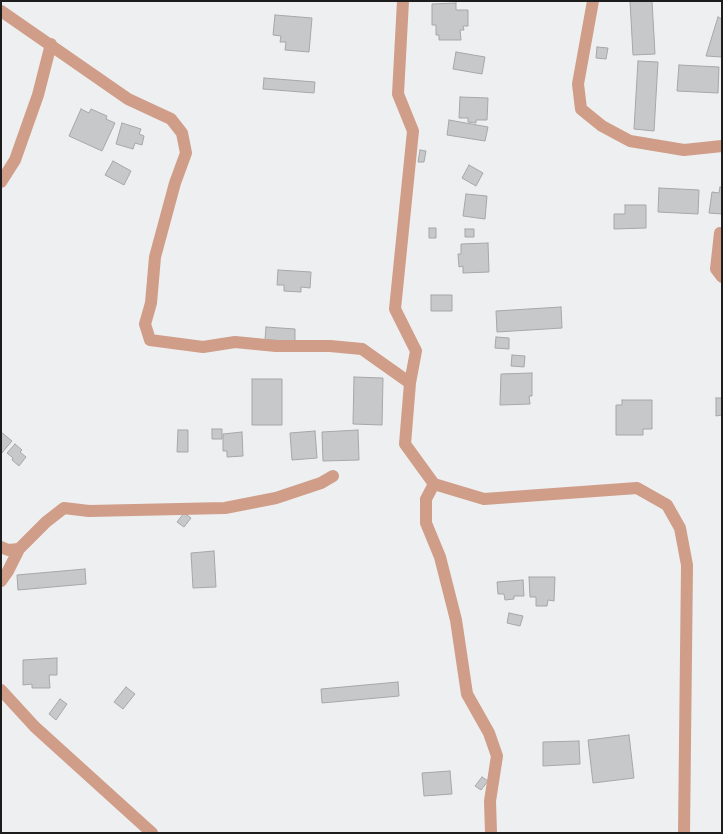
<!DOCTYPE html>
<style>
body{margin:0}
#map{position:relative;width:723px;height:834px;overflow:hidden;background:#eeeff0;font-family:"DejaVu Sans",sans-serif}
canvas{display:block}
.frame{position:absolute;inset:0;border:2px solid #1d1d1e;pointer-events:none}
</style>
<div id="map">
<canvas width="723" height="834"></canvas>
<div class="frame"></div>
</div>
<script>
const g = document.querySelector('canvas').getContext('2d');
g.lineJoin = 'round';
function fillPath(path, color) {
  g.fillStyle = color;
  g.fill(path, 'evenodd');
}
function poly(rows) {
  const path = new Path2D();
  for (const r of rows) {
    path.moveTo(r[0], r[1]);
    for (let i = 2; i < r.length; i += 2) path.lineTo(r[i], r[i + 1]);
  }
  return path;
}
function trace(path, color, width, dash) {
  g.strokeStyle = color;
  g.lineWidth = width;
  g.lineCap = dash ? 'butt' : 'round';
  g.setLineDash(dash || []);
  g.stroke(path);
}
const building = poly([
 [630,1,652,1,655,54,633,55,630,1],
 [456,3,456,10,468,10,468,26,463,26,464,30,460,30,461,40,439,40,439,35,436,35,436,25,432,25,432,4,456,3],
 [275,15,312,18,309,52,285,50,286,42,280,42,281,36,273,35,275,15],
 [718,17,722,19,722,57,706,56,718,17],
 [597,47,608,48,606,59,596,58,597,47],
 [456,52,485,57,482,74,453,69,456,52],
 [638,61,658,62,654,131,634,129,638,61],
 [679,65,719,67,718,93,677,91,679,65],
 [264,78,315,82,314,93,263,89,264,78],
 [460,97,488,98,487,120,476,120,476,123,468,122,468,118,459,118,460,97],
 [81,109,89,113,91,109,107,116,106,119,115,123,102,151,69,136,81,109],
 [449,120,488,127,485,141,447,135,449,120],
 [122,123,141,129,139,134,144,136,142,145,135,143,133,149,116,144,122,123],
 [420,150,426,151,424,162,418,162,420,150],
 [113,161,131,171,124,185,105,175,113,161],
 [469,165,483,173,476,186,462,178,469,165],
 [720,187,722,187,722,214,709,213,712,192,719,193,720,187],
 [659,188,699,190,698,214,658,212,659,188],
 [466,194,487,196,485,219,463,216,466,194],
 [625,205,646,205,646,228,614,229,614,214,625,214,625,205],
 [429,228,436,228,436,238,429,238,429,228],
 [465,229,474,229,474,237,465,237,465,229],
 [488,243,489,272,463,273,463,266,459,267,458,254,461,254,461,244,488,243],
 [278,270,311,272,310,288,301,287,301,292,284,291,284,285,277,285,278,270],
 [431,295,452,295,452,311,431,311,431,295],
 [561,307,562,328,497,332,496,311,561,307],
 [266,327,295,329,295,341,265,340,266,327],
 [496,337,509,338,509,349,495,348,496,337],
 [512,355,525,356,524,367,511,366,512,355],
 [532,373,532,396,529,396,530,404,500,405,501,374,532,373],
 [354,377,383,378,382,425,353,424,354,377],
 [252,379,282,379,282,425,252,425,252,379],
 [716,398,722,398,722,415,716,416,716,398],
 [622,400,652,400,652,429,643,429,643,435,616,435,616,405,622,405,622,400],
 [212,429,222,429,222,439,212,439,212,429],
 [178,430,188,430,188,452,177,452,178,430],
 [358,430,359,460,323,461,322,432,358,430],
 [315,431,317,458,292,460,290,433,315,431],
 [1,432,12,441,1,454,1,432],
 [242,432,243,456,227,457,227,451,223,451,223,434,242,432],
 [15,444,22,450,20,452,26,457,19,466,12,460,13,458,7,453,15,444],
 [184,513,191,518,184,527,177,522,184,513],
 [214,551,216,587,193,588,191,553,214,551],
 [85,569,86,584,18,590,17,575,85,569],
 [529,577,555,577,554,601,548,600,547,606,536,606,536,597,530,597,529,577],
 [523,580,524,596,514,596,514,599,505,600,504,594,498,594,497,582,523,580],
 [509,613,523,616,520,626,507,623,509,613],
 [57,658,57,675,49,675,50,688,32,688,32,684,23,685,23,660,57,658],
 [398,682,399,696,322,703,321,689,398,682],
 [126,687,135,694,123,709,114,702,126,687],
 [60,699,67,704,56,720,49,714,60,699],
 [629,735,634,778,593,783,588,740,629,735],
 [579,741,580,764,543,766,543,742,579,741],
 [450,771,452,794,424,796,422,773,450,771],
 [482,777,488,781,481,790,475,786,482,777]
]);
fillPath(building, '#c7c8c9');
trace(building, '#a6a7a8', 1);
trace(poly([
 [403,1,398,94,413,131,395,309,416,351,410,383,405,444,434,484,484,499,637,488,667,505,680,528,687,565,684,833],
 [593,1,578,84,581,109,602,126,630,141,684,150,722,146],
 [1,11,128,99,171,119,182,133,186,153,175,183,155,257,151,303,145,324,150,340,203,347,235,342,276,346,330,346,362,349,410,383],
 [1,182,15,160,38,95,51,44],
 [720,233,716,269,722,277],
 [434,484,426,499,426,523,440,557,456,620,467,694,489,733,497,756,490,801,491,833],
 [1,547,8,550,19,549,46,522,64,508,89,511,225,508,276,498,321,483,333,476],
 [1,581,8,571,19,549],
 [1,690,35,727,152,833]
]), '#cf9d88', 12);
</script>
